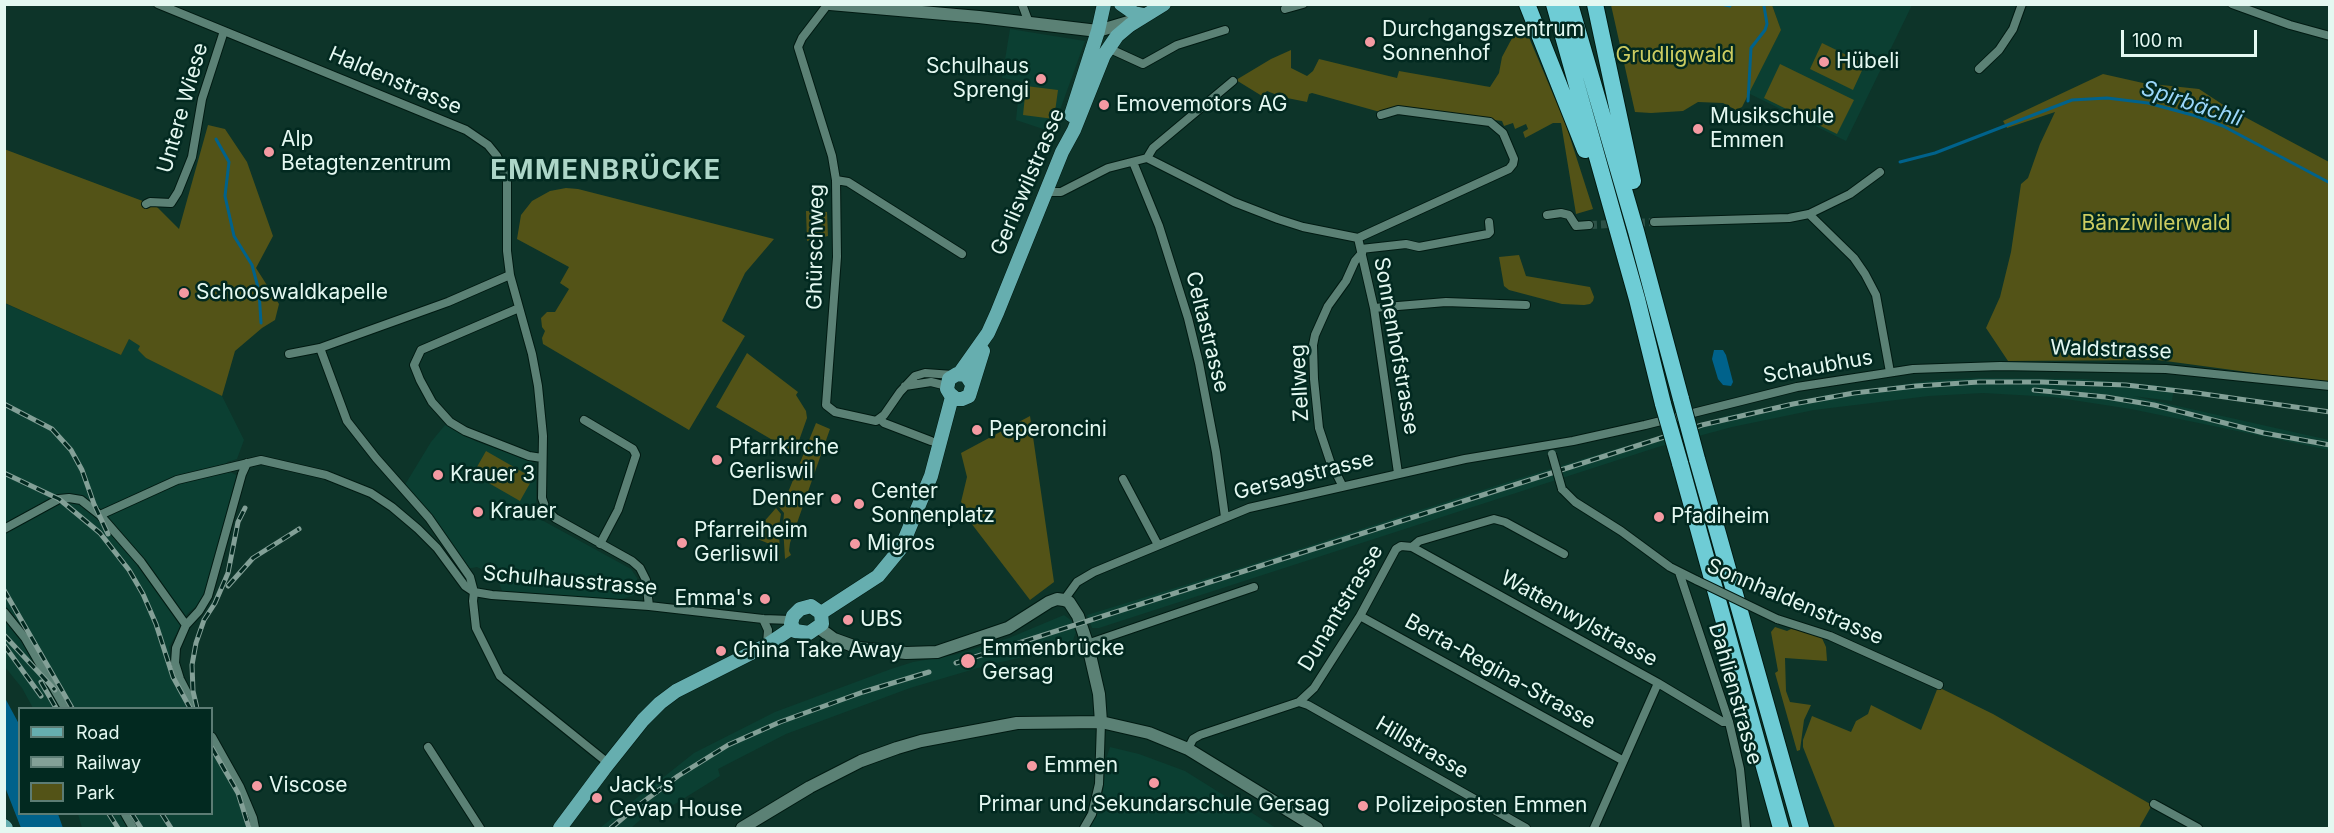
<!DOCTYPE html>
<meta charset="utf-8">
<style>
body{margin:0}
#map{position:relative;width:2334px;height:833px;overflow:hidden;background:#0d3429;font-family:Inter,sans-serif}
canvas{display:block}
.frame{position:absolute;inset:0;border:6px solid #e4f8f1;pointer-events:none}
.legend{position:absolute;left:18px;top:707px;width:195px;height:108px;box-sizing:border-box;background:#022920;border:2px solid #5c7c74;margin:0;padding:8px 10px;list-style:none;font-size:18px;color:#e4f8f1}
.legend li{display:flex;align-items:center;gap:12px;height:30px}
.legend b{width:30px;border:2px solid #5c7c74}
.scale{position:absolute;left:2121px;top:30px;width:136px;height:27px;box-sizing:border-box;border:3px solid #e4f8f1;border-top:0;padding-left:8px;font-size:18px;line-height:21px;white-space:nowrap;color:#e4f8f1;-webkit-text-stroke:4px #022920;paint-order:stroke}
</style>
<div id="map">
<canvas width="2334" height="833"></canvas>
<div class="frame"></div>
<ul class="legend">
<li><b style="height:8px;background:#66aeaf"></b>Road</li>
<li><b style="height:8px;background:#83a097"></b>Railway</li>
<li><b style="height:16px;background:#535317"></b>Park</li>
</ul>
<div class="scale">100 m</div>
</div>
<script>
const g = document.querySelector('canvas').getContext('2d');
g.lineJoin = 'round';
function fillPath(path, color) {
  g.fillStyle = color;
  g.fill(path, 'evenodd');
}
function poly(rows) {
  const path = new Path2D();
  for (const r of rows) {
    path.moveTo(r[0], r[1]);
    for (let i = 2; i < r.length; i += 2) path.lineTo(r[i], r[i + 1]);
  }
  return path;
}
function trace(path, color, width, dash) {
  g.strokeStyle = color;
  g.lineWidth = width;
  g.lineCap = dash ? 'butt' : 'round';
  g.setLineDash(dash || []);
  g.stroke(path);
}
function drawText(font, color, halo, rows, align = 'center') {
  g.font = font + ' Inter,sans-serif';
  g.lineWidth = 5;
  g.setLineDash([]);
  g.textBaseline = 'middle';
  g.strokeStyle = halo;
  g.fillStyle = color;
  for (const [text, x, y, turn = 0] of rows) {
    g.save();
    g.translate(x, y);
    g.rotate((+turn || 0) * Math.PI / 180);
    g.textAlign = isNaN(turn) ? turn : align;
    if (halo) g.strokeText(text, 0, 0);
    g.fillText(text, 0, 0);
    g.restore();
  }
}
fillPath(poly([
 [1772,5,1912,5,1846,141,1748,93,1781,30],
 [1010,29,1085,41,1052,132,1016,120,1020,81,1002,78],
 [4,303,121,355,129,339,141,346,146,358,222,396,244,440,237,459,227,462,230,472,238,476,208,589,200,603,187,614,169,647,172,668,192,708,33,708,22,688,5,667],
 [1979,378,2083,379,2174,387,2172,401,2133,396,2329,440,2329,450,2131,409,2053,397,1983,393,1929,396,1814,410,1732,427,1658,447,1099,628,1092,628,1087,615,1231,571,1514,480,1726,416,1826,395,1936,380],
 [445,425,452,426,475,441,531,461,535,466,536,472,536,502,529,513,631,569,637,578,637,594,619,600,502,591,497,577,477,567,466,569,403,488,431,442],
 [1064,615,1072,621,1076,632,1071,646,988,665,910,688,786,734,718,769,720,776,662,812,656,806,631,828,600,828,644,792,642,789,657,777,660,780,694,753,775,712,891,669,913,662,954,655,1009,638],
 [212,743,241,794,251,828,82,828,78,814,212,814],
 [1110,747,1139,754,1185,771,1276,828,1090,828,1103,791,1106,759]
]), '#0b3f32');
fillPath(poly([
 [1611,5,1772,5,1781,30,1742,107,1736,110,1723,103,1698,102,1683,111,1651,113,1635,112],
 [1525,28,1566,125,1593,209,1576,214,1561,123,1553,123,1525,138,1523,132,1528,129,1526,124,1515,129,1513,123,1504,126,1502,121,1396,107,1380,112,1312,93,1309,94,1307,102,1282,97,1267,91,1262,96,1236,80,1271,59,1291,50,1291,68,1307,76,1313,71,1319,59,1397,78,1399,71,1490,87,1499,73,1502,57,1510,42,1514,35],
 [1822,43,1865,64,1853,90,1810,69],
 [1780,64,1854,100,1837,134,1764,98],
 [2103,74,2143,83,2199,89,2228,108,2329,162,2329,383,2158,360,2008,361,1986,328,2000,297,2011,252,2021,184,2028,178,2040,144,2055,112,2007,128,2003,121],
 [1026,86,1058,90,1054,119,1023,115],
 [208,125,225,129,247,162,273,236,256,268,279,304,275,320,262,328,235,351,222,396,146,358,138,350,140,346,129,339,121,355,5,303,4,149,156,206,179,229],
 [566,188,578,189,774,239,745,273,722,321,745,336,689,430,543,344,542,338,545,331,542,327,541,318,547,312,555,312,569,289,560,283,569,267,517,239,521,215,532,201,550,191],
 [806,211,827,212,828,236,807,241],
 [1519,255,1526,276,1590,287,1594,297,1593,301,1590,304,1584,305,1562,304,1509,290,1504,286,1499,257],
 [747,353,798,392,796,395,806,411,807,418,796,449,793,452,716,407],
 [1030,416,1054,582,1030,600,971,523,974,516,961,502,967,477,961,453],
 [816,423,830,429,790,543,789,551,791,555,785,559,783,526,784,513,778,506,787,495],
 [486,451,533,478,520,501,473,474],
 [776,508,781,514,779,526,780,560,777,560,777,547,755,538,762,524],
 [1775,627,1787,631,1791,629,1806,631,1821,636,1826,647,1827,661,1785,658,1786,691,1790,702,1811,705,1804,720,1800,750,1797,751,1775,673,1778,671,1771,632],
 [1938,687,1993,714,2152,805,2139,828,1835,828,1803,747,1803,740,1812,716,1851,732,1856,721,1868,714,1871,705,1921,730]
]), '#535317');
fillPath(poly([
 [1714,350,1723,350,1726,355,1733,382,1731,386,1723,385,1718,379,1712,359],
 [5,698,19,724,20,814,58,814,63,828,21,828,5,787]
]), '#00628b');
trace(poly([
 [1721,4,1730,6],
 [1748,101,1751,48,1765,30,1767,24,1764,6],
 [216,139,229,162,225,196,234,236,252,265,259,291,261,323],
 [1900,162,1935,153,2072,100,2107,98,2148,103,2196,116,2223,126,2330,183]
]), '#00628b', 3);
trace(poly([
 [1589,225,1654,222]
]), '#2d5147', 8, [8, 4]);
const street = poly([
 [158,4,466,130,488,145,497,156,507,180,507,251,510,275,532,354,538,386,543,436,542,498,546,509,555,518,632,561,640,568,646,580,649,606],
 [828,4,802,38,798,47,832,156,836,180,837,257,826,405,835,412,876,421,884,415,900,392,915,376,925,373,953,375],
 [1022,4,1029,23],
 [2232,4,2290,25,2330,36],
 [1285,9,1303,4],
 [1108,48,1143,64,1177,45,1225,30],
 [1979,69,1999,50,2013,29,2022,4],
 [1147,158,1153,148,1233,81],
 [1133,162,1159,226,1188,318,1199,363,1216,452,1225,517],
 [836,180,848,182,962,254],
 [1045,192,1061,192,1108,168,1147,158,1234,202,1278,219,1303,227,1358,238,1374,308,1398,473],
 [146,204,150,202,171,203,178,192,192,157,202,99,224,31],
 [1809,214,1854,258,1865,274,1876,295,1890,372],
 [1547,215,1561,213,1569,215,1576,226,1589,225],
 [1654,222,1789,218,1809,214,1850,194,1880,172],
 [1358,238,1509,169,1513,164,1514,159,1503,133,1490,122,1398,110,1381,115],
 [1361,249,1406,244,1419,247,1488,234,1490,232,1489,222],
 [519,308,421,350,414,365,420,380,432,402,450,422,465,431,529,456,542,458],
 [1374,308,1446,302,1526,305],
 [320,348,347,421,376,458,429,518,470,577,474,592,473,601,476,628,500,676,608,763],
 [289,354,320,348,448,302,510,275],
 [905,386,931,382,947,386],
 [880,419,884,423,931,441],
 [584,420,633,449,636,455,618,510,600,544],
 [1123,479,1158,545],
 [1342,485,1330,461,1319,428,1314,379,1313,345,1315,335,1328,306,1346,281,1355,261,1362,253],
 [1562,489,1575,502,1621,531,1670,567,1698,581],
 [100,515,177,480,261,460,326,475,371,493,392,507,418,529,437,548,465,586,474,592,492,595,649,606,763,619,791,620],
 [4,529,59,499,69,498,81,500,100,515,141,562,186,625],
 [1412,547,1658,683,1723,722,1729,722],
 [1679,572,1729,722,1740,769,1746,828],
 [1064,600,1077,582,1094,572,1249,508,1465,459,1573,441,1645,425,1797,387,1913,369,2000,366,2166,369,2330,386],
 [4,612,25,638,65,708],
 [1360,616,1622,760],
 [763,619,768,630,767,645],
 [1777,619,1830,636,1939,685],
 [1087,644,1254,587],
 [1299,702,1308,705,1526,828],
 [195,708,180,679,175,663,176,648,186,625,199,611,208,596,242,474,247,463],
 [212,737,240,787,253,818,255,828],
 [428,747,480,828],
 [1188,749,1193,739,1200,735,1299,702,1314,688,1360,616,1396,549,1401,546,1412,547,1419,541,1494,519,1505,522,1564,554],
 [2154,804,2198,828],
 [125,814,133,828],
 [1084,828,1092,814,1099,784,1101,722],
 [1594,828,1658,683]
]);
const secondary = poly([
 [830,4,979,17,1098,31,1135,20],
 [819,628,834,639,859,648,906,653,937,652,1008,628,1049,602,1057,599,1064,600,1069,602,1078,616,1088,646,1099,694,1101,722],
 [742,828,810,787,861,761,897,748,921,741,1017,723,1101,722,1149,733,1188,749,1317,828]
]);
const primary = poly([
 [1121,4,1134,13,1144,15],
 [1071,115,1098,31,1104,4],
 [959,374,988,333,997,313,1062,152,1074,130,1104,55,1117,36,1130,25,1164,4],
 [972,384,966,375,957,374,949,379,947,389,950,394,956,399,962,399,969,396,983,351],
 [811,606,821,613,822,624,809,633,795,631,791,624,793,616,800,609,811,606],
 [821,613,878,576,901,548,931,476,952,397],
 [4,826,6,828],
 [560,828,604,769,643,720,660,703,676,691,767,645,792,628]
]);
const highway = poly([
 [1527,4,1585,150],
 [1554,4,1637,299,1663,404],
 [1570,4,1636,231,1681,399],
 [1595,4,1633,181],
 [1697,459,1801,828],
 [1680,463,1781,828]
]);
trace(street, '#001a12', 10);
trace(secondary, '#001a12', 14);
trace(primary, '#001a12', 15);
trace(highway, '#001a12', 18);
trace(street, '#5b8175', 8);
trace(secondary, '#5b8175', 12);
trace(primary, '#66aeaf', 14);
trace(highway, '#6eccd5', 16);
const rail = poly([
 [2034,390,2106,397,2154,405,2264,433,2330,445],
 [4,404,52,429,71,450,82,470,94,504,108,534],
 [4,473,59,499,100,533,129,570,143,594,156,624,173,677,190,708],
 [228,586,253,558,299,529],
 [4,590,72,708],
 [4,635,55,690],
 [4,645,41,696],
 [956,663,1702,425,1793,404,1854,393,1916,386,1979,382,2041,382,2126,385,2197,393,2330,412],
 [41,682,56,708],
 [197,708,193,691,192,665,196,643,204,620,215,603,228,573,238,522,245,508],
 [212,748,238,793,249,828],
 [109,814,118,828],
 [132,814,141,828],
 [162,814,171,828],
 [611,828,631,811,678,776,728,745,780,722,863,692,929,672]
]);
trace(rail, '#83a097', 5);
trace(rail, '#022920', 3, [9]);
const streetBridge = poly([
 [1552,454,1562,489],
 [1698,581,1777,619]
]);
const highwayBridge = poly([
 [1681,399,1697,459],
 [1663,404,1680,463]
]);
trace(streetBridge, '#001a12', 10, []);
trace(highwayBridge, '#001a12', 18, []);
trace(streetBridge, '#5b8175', 8);
trace(highwayBridge, '#6eccd5', 16);
for (const [x, y, r, color] of [
 [1370,42,6,"#f49aa2"],
 [1824,62,6,"#f49aa2"],
 [1041,79,6,"#f49aa2"],
 [1104,105,6,"#f49aa2"],
 [1698,129,6,"#f49aa2"],
 [269,152,6,"#f49aa2"],
 [184,293,6,"#f49aa2"],
 [977,430,6,"#f49aa2"],
 [717,460,6,"#f49aa2"],
 [438,475,6,"#f49aa2"],
 [836,499,6,"#f49aa2"],
 [859,504,6,"#f49aa2"],
 [478,512,6,"#f49aa2"],
 [1659,517,6,"#f49aa2"],
 [682,543,6,"#f49aa2"],
 [855,544,6,"#f49aa2"],
 [765,599,6,"#f49aa2"],
 [848,620,6,"#f49aa2"],
 [721,651,6,"#f49aa2"],
 [968,661,8,"#f49aa2"],
 [1032,766,6,"#f49aa2"],
 [1154,783,6,"#f49aa2"],
 [257,786,6,"#f49aa2"],
 [597,798,6,"#f49aa2"],
 [1363,806,6,"#f49aa2"]
]) {
  const dot = new Path2D();
  dot.arc(x, y, r, 0, 2 * Math.PI);
  g.fillStyle = color;
  g.fill(dot);
  trace(dot, '#022920', 2);
}
drawText('21px', '#e4f8f1', '#022920', [
 ["Durchgangszentrum",1382,30],
 ["Sonnenhof",1382,54],
 ["Hübeli",1836,62],
 ["Schulhaus",1029,67,"right"],
 ["Sprengi",1029,91,"right"],
 ["Emovemotors AG",1116,105],
 ["Musikschule",1710,117],
 ["Emmen",1710,141],
 ["Alp",281,140],
 ["Betagtenzentrum",281,164],
 ["Schooswaldkapelle",196,293],
 ["Peperoncini",989,430],
 ["Pfarrkirche",729,448],
 ["Gerliswil",729,472],
 ["Krauer 3",450,475],
 ["Center",871,492],
 ["Sonnenplatz",871,516],
 ["Denner",824,499,"right"],
 ["Krauer",490,512],
 ["Pfadiheim",1671,517],
 ["Pfarreiheim",694,531],
 ["Gerliswil",694,555],
 ["Migros",867,544],
 ["Emma's",753,599,"right"],
 ["UBS",860,620],
 ["Emmenbrücke",982,649],
 ["Gersag",982,673],
 ["China Take Away",733,651],
 ["Emmen",1044,766],
 ["Viscose",269,786],
 ["Jack's",609,786],
 ["Cevap House",609,810],
 ["Primar und Sekundarschule Gersag",1154,805,"center"],
 ["Polizeiposten Emmen",1375,806]
], 'left');
drawText('21px', '#cccc61', '#022920', [
 ["Grudligwald",1675,56],
 ["Bänziwilerwald",2156,224]
]);
drawText('21px', '#e4f8f1', '#022920', [
 ["Haldenstrasse",395,81,23],
 ["Untere Wiese",183,108,-74],
 ["Gerliswilstrasse",1028,182,-67],
 ["Ghürschweg",816,247,-89],
 ["Celtastrasse",1207,332,76],
 ["Sonnenhofstrasse",1396,346,80],
 ["Waldstrasse",2111,350,2],
 ["Schaubhus",1818,367,-10],
 ["Zellweg",1300,383,-93],
 ["Gersagstrasse",1304,476,-14],
 ["Schulhausstrasse",570,581,5],
 ["Sonnhaldenstrasse",1795,602,23],
 ["Dunantstrasse",1341,608,-59],
 ["Wattenwylstrasse",1579,619,29],
 ["Berta-Regina-Strasse",1500,672,29],
 ["Dahlienstrasse",1735,694,74],
 ["Hillstrasse",1422,748,30]
]);
drawText('italic 22px', '#9bd7fa', '#022920', [
 ["Spirbächli",2192,104,18]
]);
g.letterSpacing = '1.5px';
drawText('bold 27px', '#add6c8', '#022920', [
 ["EMMENBRÜCKE",606,171]
]);
g.letterSpacing = '0px';
</script>
